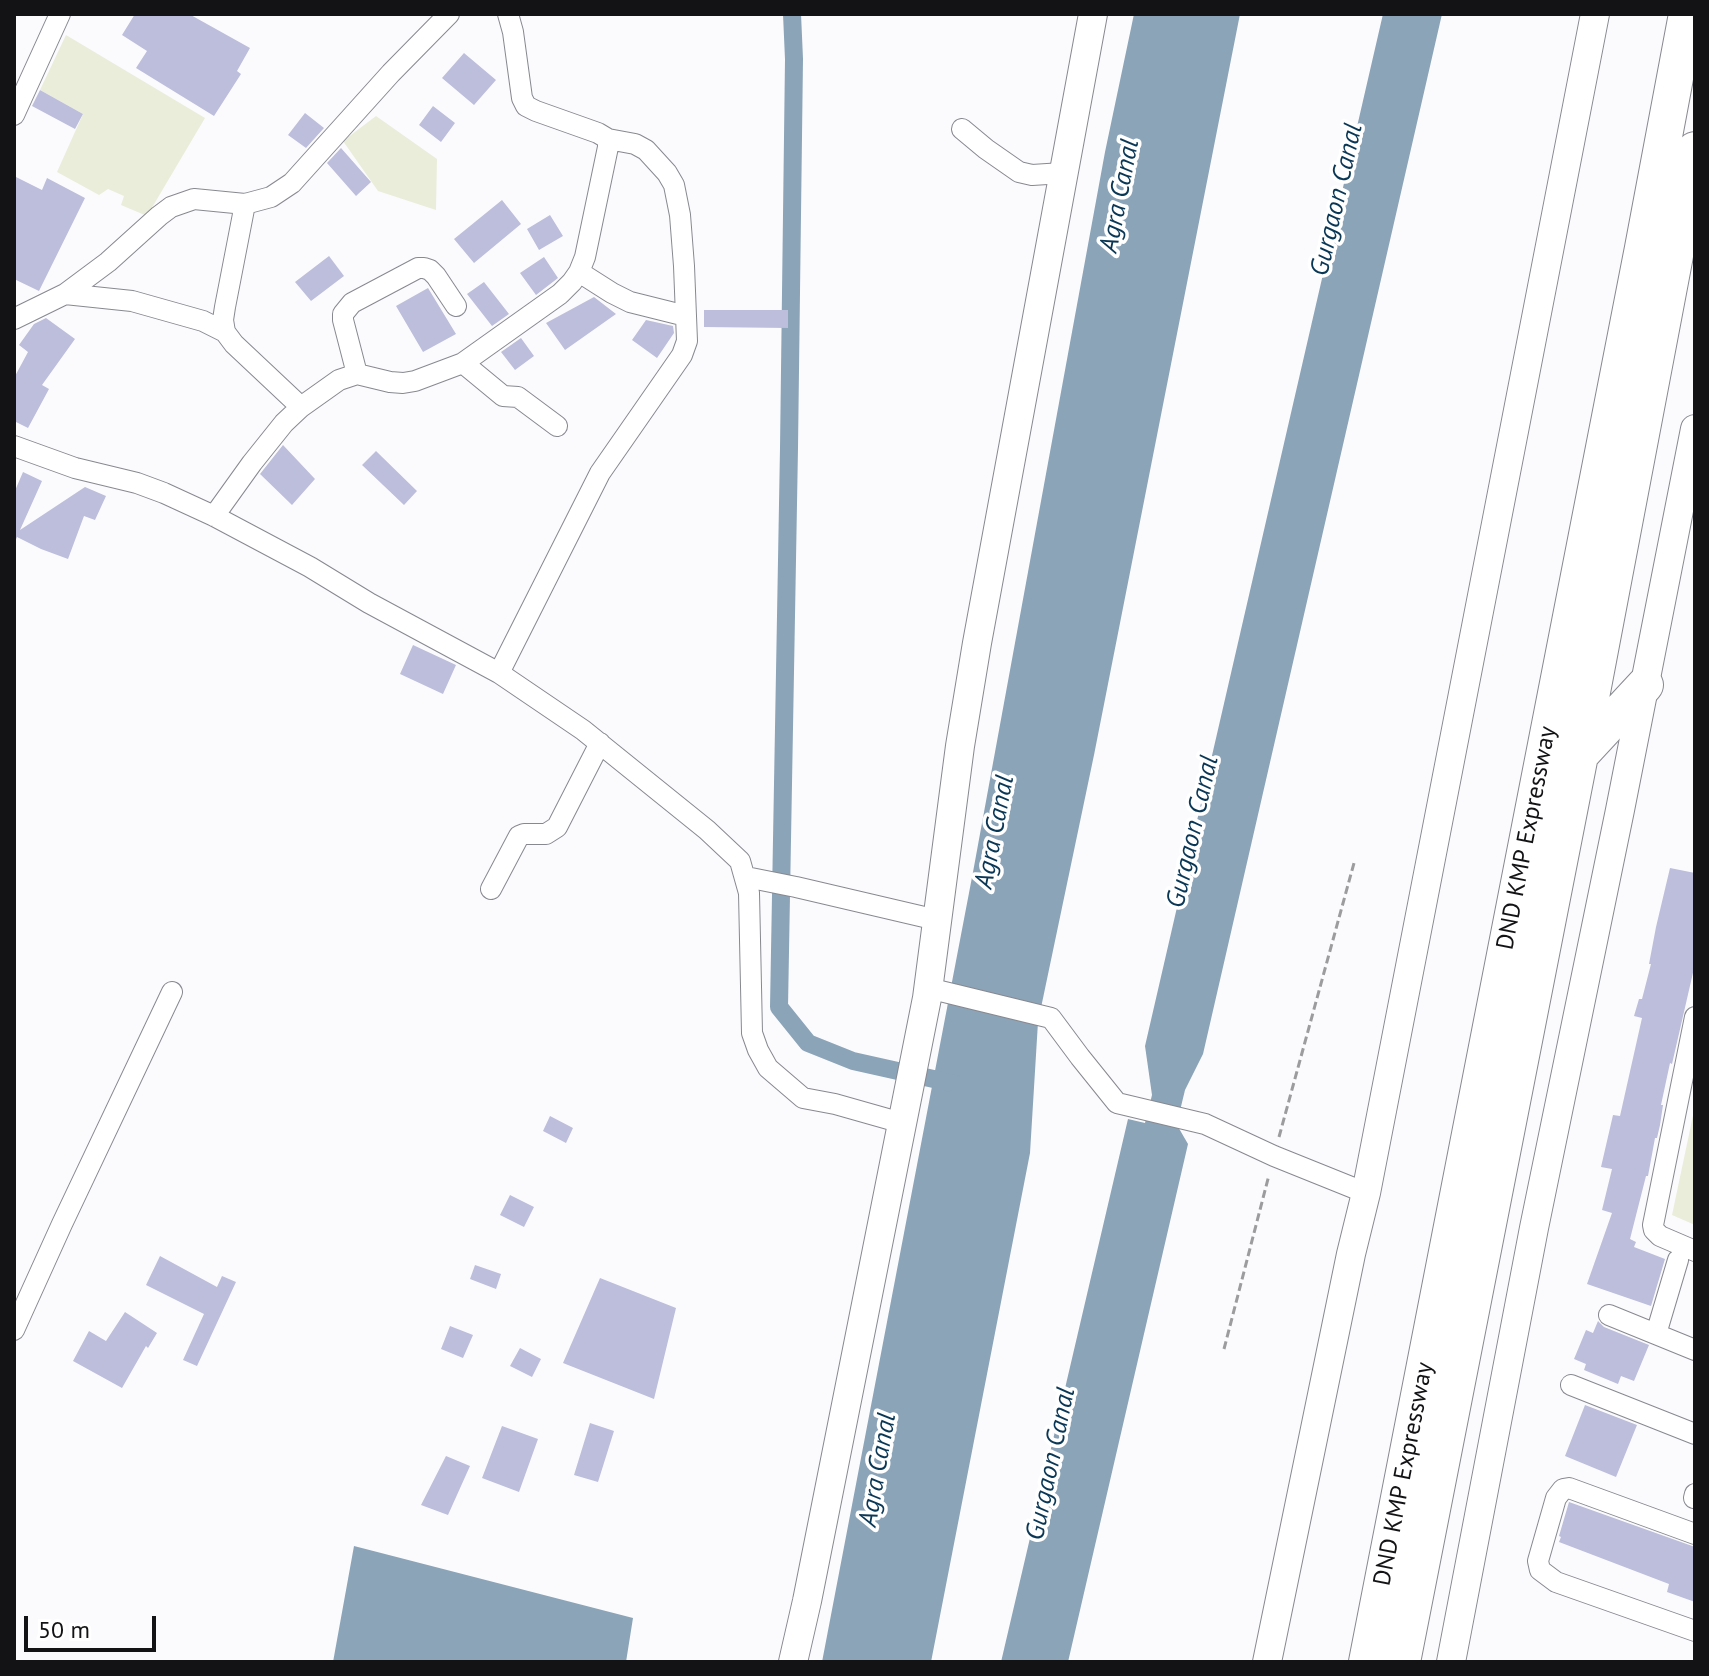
<!DOCTYPE html>
<style>
body{margin:0}
#map{position:relative;width:1709px;height:1676px;overflow:hidden;background:#fbfbfe;font-family:"PT Sans",sans-serif}
canvas{display:block}
.frame{position:absolute;inset:0;border:16px solid #131316;pointer-events:none}
.scale{position:absolute;left:24px;top:1616px;width:132px;height:36px;box-sizing:border-box;border:4px solid #131316;border-top:0;padding-left:10px;font-size:24px;line-height:28px;white-space:nowrap;color:#131316;-webkit-text-stroke:6px #fff;paint-order:stroke}
</style>
<div id="map">
<canvas width="1709" height="1676"></canvas>
<div class="frame"></div>
<div class="scale">50 m</div>
</div>
<script>
const g = document.querySelector('canvas').getContext('2d');
g.lineJoin = 'round';
function fillPath(path, color) {
  g.fillStyle = color;
  g.fill(path, 'evenodd');
}
function poly(rows) {
  const path = new Path2D();
  for (const r of rows) {
    path.moveTo(r[0], r[1]);
    for (let i = 2; i < r.length; i += 2) path.lineTo(r[i], r[i + 1]);
  }
  return path;
}
function trace(path, color, width, dash) {
  g.strokeStyle = color;
  g.lineWidth = width;
  g.lineCap = dash ? 'butt' : 'round';
  g.setLineDash(dash || []);
  g.stroke(path);
}
function drawText(font, color, halo, rows, align = 'center') {
  g.font = font + ' "PT Sans",sans-serif';
  g.lineWidth = 7;
  g.setLineDash([]);
  g.textBaseline = 'middle';
  g.strokeStyle = halo;
  g.fillStyle = color;
  for (const [text, x, y, turn = 0] of rows) {
    g.save();
    g.translate(x, y);
    g.rotate((+turn || 0) * Math.PI / 180);
    g.textAlign = isNaN(turn) ? turn : align;
    if (halo) g.strokeText(text, 0, 0);
    g.fillText(text, 0, 0);
    g.restore();
  }
}
fillPath(poly([
 [66,35,205,118,147,216,121,205,124,196,108,189,99,195,57,172,83,114,40,90],
 [376,116,437,159,436,210,378,191,343,141],
 [1695,1106,1695,1225,1672,1215]
]), '#eaedda');
fillPath(poly([
 [1134,14,1240,14,1094,755,1038,1022,1030,1153,931,1662,822,1662,973,872,1105,152],
 [1383,14,1442,14,1203,1054,1185,1090,1178,1119,1177,1125,1188,1144,1068,1662,1001,1662,1128,1119,1145,1123,1152,1095,1145,1046],
 [354,1546,633,1618,626,1662,333,1662]
]), '#8ba4b8');
trace(poly([
 [792,14,794,59,789,448,779,1007,808,1043,853,1061,956,1084]
]), '#8ba4b8', 18);
fillPath(poly([
 [135,14,189,14,250,48,237,71,241,74,214,116,136,68,147,51,122,35],
 [464,53,496,80,474,105,442,78],
 [40,90,83,114,75,129,32,106],
 [433,106,455,123,441,142,419,125],
 [305,113,324,128,306,148,288,135],
 [341,148,371,182,356,196,327,163],
 [14,176,42,190,47,178,85,198,39,291,14,279],
 [502,200,521,224,474,263,454,239],
 [550,215,563,236,539,250,527,229],
 [329,256,344,276,311,301,295,282],
 [544,257,558,278,536,295,520,273],
 [484,282,509,314,492,326,467,294],
 [428,288,456,334,423,352,396,306],
 [594,297,616,314,565,350,546,323],
 [704,310,788,310,788,328,704,327],
 [46,318,75,339,42,385,49,389,28,428,14,421,14,378,28,352,19,345,34,324],
 [646,320,673,326,674,333,657,358,632,340],
 [521,338,534,356,515,370,501,352],
 [283,445,315,479,292,505,260,474],
 [376,451,417,491,404,505,362,465],
 [23,472,42,481,20,530,85,487,106,496,95,520,84,516,68,559,41,549,17,537,14,544,14,493],
 [413,645,456,665,443,694,400,674],
 [1670,868,1695,873,1695,964,1672,1064,1670,1063,1661,1105,1663,1105,1660,1125,1657,1138,1655,1138,1648,1176,1646,1176,1630,1239,1636,1242,1634,1247,1665,1259,1651,1306,1587,1284,1612,1213,1602,1210,1612,1169,1601,1167,1613,1115,1620,1116,1642,1018,1634,1016,1639,999,1642,999,1651,964,1649,964,1656,927],
 [550,1116,573,1128,566,1143,543,1131],
 [510,1195,534,1207,524,1227,500,1215],
 [160,1256,217,1287,222,1276,236,1282,197,1366,183,1360,204,1314,146,1285],
 [475,1265,501,1274,496,1289,470,1279],
 [600,1278,676,1308,654,1399,563,1363],
 [125,1312,157,1333,148,1348,146,1346,122,1388,73,1361,89,1331,106,1341],
 [1598,1321,1604,1327,1649,1345,1634,1381,1621,1376,1618,1384,1584,1370,1586,1364,1574,1359,1586,1330,1593,1333],
 [450,1326,473,1335,463,1358,441,1349],
 [520,1348,541,1359,532,1377,510,1366],
 [1585,1405,1637,1425,1616,1477,1565,1456],
 [590,1423,614,1431,598,1482,574,1475],
 [502,1426,538,1439,519,1492,482,1478],
 [446,1456,470,1466,448,1515,421,1505],
 [1569,1502,1695,1547,1695,1602,1667,1592,1669,1584,1559,1542,1561,1537,1559,1536]
]), '#bcbedb');
const street = poly([
 [14,115,60,14],
 [962,129,986,149,1019,172,1032,175,1063,173],
 [245,204,225,307,223,320,225,332,234,344,301,407],
 [579,272,612,293,630,302,686,316],
 [65,294,132,301,203,321,225,332],
 [14,319,65,294,108,262,159,216,171,207,194,199,245,204,271,197,292,183,391,73,449,14],
 [463,363,503,396,518,397,557,426],
 [357,374,343,320,343,314,352,303,418,268,424,268,430,270,436,276,456,306],
 [14,446,75,468,137,483,164,493,214,516,310,567,369,603,499,673,583,730,707,830,740,861,749,893,752,1033,758,1050,768,1068,803,1098,835,1104,902,1123],
 [214,516,252,463,284,423,301,407,339,380,357,374,390,382,403,383,415,381,463,363,560,294,572,282,579,272,585,257,608,147,608,139,598,133,536,111,526,106,522,98,513,32,508,14],
 [499,673,600,473,682,355,687,341,684,266,680,215,674,185,667,173,646,150,635,144,608,139],
 [746,877,796,887,937,920],
 [491,889,519,836,524,834,546,834,557,827,600,743],
 [928,988,1051,1018,1080,1057,1117,1103,1205,1124,1274,1156,1366,1193],
 [1695,1017,1653,1225,1654,1230,1660,1236,1695,1251],
 [1609,1315,1695,1350],
 [14,1330,62,1224,172,992],
 [1656,1334,1678,1260],
 [1571,1385,1695,1434],
 [1694,1498,1695,1494],
 [1695,1534,1569,1488,1563,1489,1556,1498,1538,1561,1540,1570,1556,1582,1695,1631]
]);
const secondary = poly([
 [793,1662,807,1601,927,998,960,746,977,643,1093,14],
 [1267,1662,1351,1254,1366,1193,1595,14],
 [1451,1662,1534,1228,1620,810,1695,429]
]);
const highway = poly([
 [1580,755,1645,685],
 [1367,1662,1643,248,1687,14],
 [1402,1662,1580,755,1695,150]
]);
trace(street, '#888990', 22);
trace(secondary, '#888990', 30);
trace(highway, '#888990', 38);
trace(poly([
 [1279,1137,1354,863],
 [1224,1349,1269,1175]
]), '#9c9c9f', 3, [8, 4]);
trace(street, '#fff', 20);
trace(secondary, '#fff', 28);
trace(highway, '#fff', 36);
drawText('24px', '#131316', '#fff', [
 ["DND KMP Expressway",1527,838,-79],
 ["DND KMP Expressway",1404,1474,-79]
]);
drawText('italic 26px', '#0a3755', '#fff', [
 ["Agra Canal",1120,196,-79],
 ["Gurgaon Canal",1337,200,-77],
 ["Agra Canal",995,832,-79],
 ["Gurgaon Canal",1193,832,-77],
 ["Gurgaon Canal",1051,1464,-78],
 ["Agra Canal",878,1470,-80]
]);
</script>
